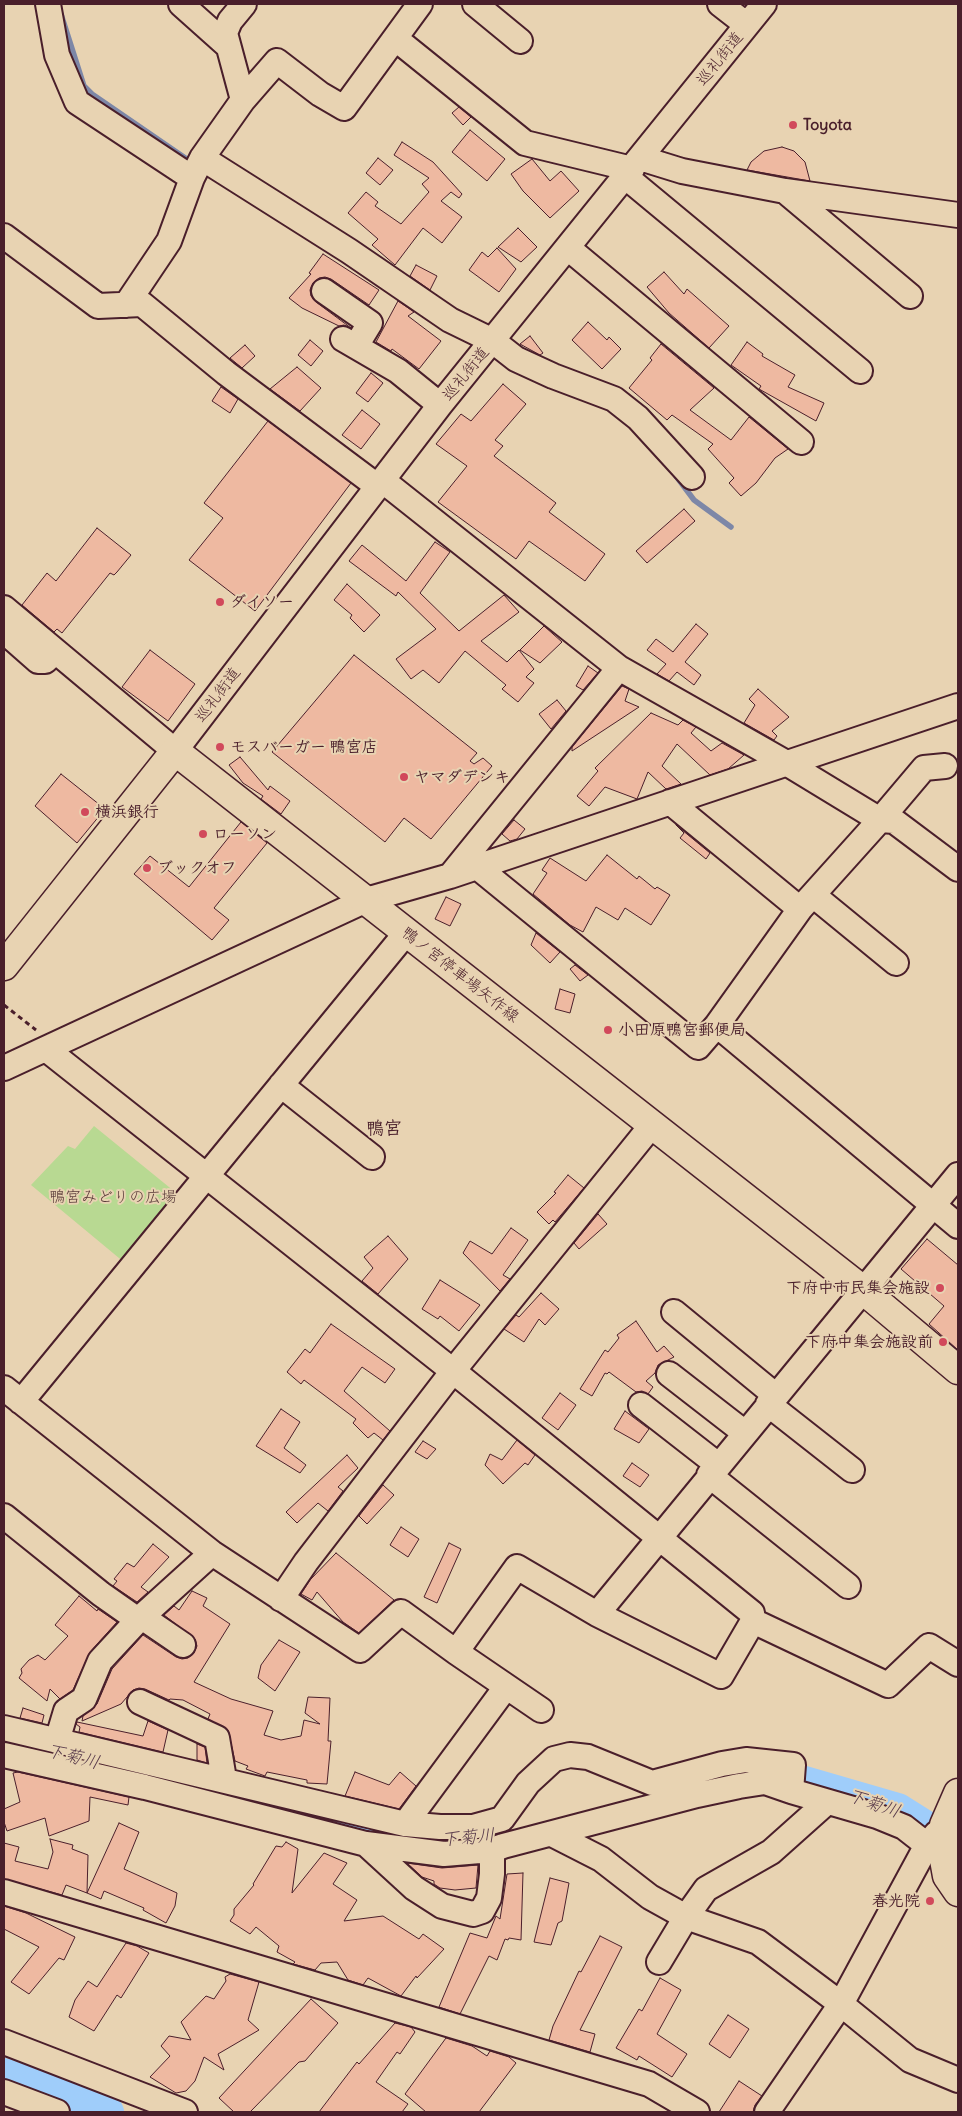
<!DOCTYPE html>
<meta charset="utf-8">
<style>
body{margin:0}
#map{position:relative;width:962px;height:2116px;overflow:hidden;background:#e8d3b2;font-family:Delius,sans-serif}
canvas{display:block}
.frame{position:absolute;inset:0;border:5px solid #4a1f2b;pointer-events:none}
</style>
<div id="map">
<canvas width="962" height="2116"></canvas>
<div class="frame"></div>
</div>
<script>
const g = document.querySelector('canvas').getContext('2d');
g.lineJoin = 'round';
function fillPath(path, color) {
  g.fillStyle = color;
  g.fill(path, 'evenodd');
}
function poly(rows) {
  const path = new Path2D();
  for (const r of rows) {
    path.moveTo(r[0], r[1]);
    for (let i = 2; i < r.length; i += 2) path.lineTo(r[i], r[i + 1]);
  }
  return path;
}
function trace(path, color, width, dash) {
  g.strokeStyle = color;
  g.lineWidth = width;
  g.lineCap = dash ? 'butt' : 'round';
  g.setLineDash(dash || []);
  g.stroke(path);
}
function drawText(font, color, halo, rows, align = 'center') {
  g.font = font + ' Delius,"Klee One",sans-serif';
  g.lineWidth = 4;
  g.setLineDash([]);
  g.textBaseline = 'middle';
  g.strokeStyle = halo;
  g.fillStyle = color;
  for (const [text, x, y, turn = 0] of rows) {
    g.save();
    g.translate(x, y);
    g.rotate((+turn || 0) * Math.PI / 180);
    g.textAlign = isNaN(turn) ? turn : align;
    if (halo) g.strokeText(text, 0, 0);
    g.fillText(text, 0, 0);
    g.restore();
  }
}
fillPath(poly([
 [94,1126,180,1196,125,1263,31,1185,68,1146,75,1149]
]), '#b8d992');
trace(poly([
 [61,14,84,86,92,94,194,164],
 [676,476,694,500,731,527]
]), '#7d87a7', 5.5);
trace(poly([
 [4,1741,409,1839,441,1842,494,1838],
 [679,1789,738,1773,774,1773,898,1809,925,1826],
 [4,2074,108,2112]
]), '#9fcdfa', 32);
const building = poly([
 [459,107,471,117,463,125,452,113,459,107],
 [470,130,505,159,487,181,452,152,470,130],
 [402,142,433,162,462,194,459,198,451,192,441,201,462,217,442,243,423,228,395,265,372,245,378,239,348,213,366,192,378,202,375,206,401,224,429,192,422,184,429,178,394,155,402,142],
 [782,147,794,151,805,162,810,181,747,170,751,162,764,151,782,147],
 [378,158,393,170,380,185,366,173,378,158],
 [532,159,550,181,561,171,579,191,550,218,523,191,511,174,532,159],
 [518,228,537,247,521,262,498,247,518,228],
 [497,248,516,269,499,292,469,270,482,252,488,257,497,248],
 [323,254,379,290,369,305,331,279,325,277,319,278,313,283,310,290,311,296,316,302,351,328,344,325,339,326,302,308,289,298,311,274,309,273,323,254],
 [416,265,437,276,430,290,410,276,416,265],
 [664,272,684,294,687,289,729,326,709,348,669,313,647,287,664,272],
 [398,301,414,312,408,316,441,341,419,369,392,349,391,351,376,342,398,301],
 [588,322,607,340,609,337,621,349,602,369,572,340,588,322],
 [530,336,543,353,540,355,520,344,530,336],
 [310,340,323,351,311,366,298,355,310,340],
 [747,342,763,354,762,356,795,375,788,387,824,403,816,421,759,389,761,386,731,365,747,342],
 [661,344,714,388,690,410,731,440,749,417,788,449,775,458,756,483,741,496,729,483,734,478,708,449,713,444,672,415,667,420,629,388,652,360,650,358,661,344],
 [245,345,255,356,242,368,230,358,245,345],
 [297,367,321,388,300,411,270,389,297,367],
 [371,373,383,383,368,402,356,393,371,373],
 [503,384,526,404,495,440,503,446,494,456,556,503,549,512,605,554,585,581,529,541,516,559,438,502,467,466,436,444,461,414,471,421,503,384],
 [221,387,238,399,230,413,212,401,221,387],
 [362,410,380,424,361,449,342,435,362,410],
 [268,421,351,483,255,611,189,560,223,518,204,503,268,421],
 [684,509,695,521,647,563,636,551,684,509],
 [97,528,131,555,117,572,114,575,110,573,62,633,57,629,54,632,22,605,47,573,56,581,97,528],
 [435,542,450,552,420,593,459,631,504,595,519,612,481,641,507,662,519,650,534,669,526,677,534,683,518,702,502,689,506,685,465,651,439,683,423,670,411,679,396,659,436,629,398,592,396,596,349,561,362,545,406,581,435,542],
 [347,584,380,615,364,632,350,618,352,615,334,600,347,584],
 [696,624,708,634,685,662,701,675,694,685,677,672,669,681,657,674,666,664,647,650,656,639,673,652,696,624],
 [544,626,562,642,540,663,520,650,544,626],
 [150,650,195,684,168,721,122,687,150,650],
 [354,655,477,753,470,761,474,764,483,758,492,766,431,839,404,818,385,842,272,752,354,655],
 [588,666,598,673,583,690,576,686,588,666],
 [622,686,629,689,625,701,639,707,572,751,572,747,622,686],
 [758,689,789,717,772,731,777,736,774,740,744,723,755,705,749,699,758,689],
 [557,700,566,711,551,729,539,714,557,700],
 [651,713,678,725,683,720,696,727,691,733,711,751,722,743,744,755,728,769,710,775,677,744,662,766,681,784,666,789,648,772,637,799,605,787,589,806,577,796,598,771,595,768,651,713],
 [240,757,268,790,270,786,290,801,281,814,261,799,263,796,243,783,229,765,240,757],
 [61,774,105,809,77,843,35,806,61,774],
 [514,820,525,829,517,839,510,841,502,834,514,820],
 [241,822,267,843,214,908,229,920,212,940,134,874,150,856,189,887,241,822],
 [676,825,710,853,706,859,680,838,684,833,676,825],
 [607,855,637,879,639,876,655,889,657,887,670,895,651,925,625,908,618,920,596,907,583,932,570,925,533,894,547,873,542,870,550,858,586,881,607,855],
 [446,897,461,904,450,926,435,919,446,897],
 [536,933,560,952,550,963,531,945,536,933],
 [575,965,588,975,580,981,570,969,575,965],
 [560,989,575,994,570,1013,555,1009,560,989],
 [568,1175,584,1188,555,1222,553,1220,549,1224,537,1212,556,1193,554,1192,568,1175],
 [598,1214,607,1224,579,1249,574,1243,598,1214],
 [511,1228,528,1240,503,1275,510,1279,500,1291,463,1253,470,1241,492,1254,511,1228],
 [388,1236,408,1259,378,1294,362,1281,373,1268,364,1257,388,1236],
 [927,1239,958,1265,958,1350,929,1324,944,1306,901,1269,927,1239],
 [440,1280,480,1305,459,1331,440,1316,438,1319,422,1309,440,1280],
 [541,1293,559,1309,545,1325,539,1319,524,1342,504,1329,516,1315,519,1317,541,1293],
 [636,1321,657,1352,664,1346,674,1357,658,1365,655,1373,646,1381,653,1387,648,1394,642,1391,636,1392,609,1372,607,1374,605,1373,592,1396,580,1389,605,1350,608,1352,619,1338,617,1335,636,1321],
 [331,1324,395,1369,385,1383,362,1367,344,1391,390,1431,383,1440,374,1433,368,1438,353,1423,356,1419,304,1380,301,1384,287,1372,305,1349,310,1353,331,1324],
 [560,1393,576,1405,558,1430,542,1418,560,1393],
 [281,1409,300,1422,284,1448,306,1465,300,1473,256,1446,281,1409],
 [625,1411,649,1429,639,1443,614,1429,625,1411],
 [517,1440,535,1455,528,1465,525,1463,503,1484,485,1465,490,1454,502,1460,517,1440],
 [423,1441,436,1449,427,1459,415,1452,423,1441],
 [347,1455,358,1468,338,1487,343,1491,328,1511,318,1503,297,1523,286,1512,347,1455],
 [632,1463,649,1475,640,1487,623,1476,632,1463],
 [383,1485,394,1495,367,1524,359,1516,383,1485],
 [401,1527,419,1539,408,1557,390,1545,401,1527],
 [449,1543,461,1549,437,1603,424,1597,449,1543],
 [153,1544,169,1557,141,1587,148,1592,137,1602,113,1586,117,1581,114,1579,127,1563,134,1567,153,1544],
 [336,1553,394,1600,359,1633,343,1622,317,1592,312,1600,301,1594,310,1580,336,1553],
 [192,1591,207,1598,203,1606,230,1624,194,1682,231,1699,273,1711,264,1735,281,1740,301,1736,304,1720,320,1724,305,1713,308,1697,330,1698,328,1741,331,1741,327,1784,307,1783,307,1780,267,1772,265,1776,246,1769,248,1766,235,1761,228,1730,208,1719,210,1714,183,1700,170,1699,169,1700,145,1689,139,1688,133,1690,121,1704,82,1721,83,1716,97,1704,112,1669,143,1635,176,1657,182,1659,188,1658,194,1653,197,1646,195,1639,164,1615,174,1606,179,1610,192,1591],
 [79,1596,97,1611,98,1609,117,1622,90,1652,73,1690,60,1699,50,1689,47,1701,19,1678,22,1673,21,1669,29,1660,38,1655,45,1660,68,1636,55,1625,79,1596],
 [279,1640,300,1652,275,1691,258,1678,261,1665,279,1640],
 [23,1708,44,1715,42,1723,20,1718,23,1708],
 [148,1721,168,1730,163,1752,79,1732,80,1727,76,1724,77,1722,143,1736,148,1721],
 [197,1744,205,1747,207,1763,197,1760,197,1744],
 [18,1772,129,1797,128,1805,90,1797,89,1821,49,1836,45,1818,7,1831,4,1822,4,1809,20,1802,13,1773,18,1772],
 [355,1772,389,1785,400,1772,416,1786,399,1809,345,1796,355,1772],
 [119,1823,139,1832,124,1869,177,1893,175,1906,166,1923,143,1910,144,1908,104,1891,101,1899,87,1893,119,1823],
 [50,1839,73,1845,72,1849,88,1855,87,1893,66,1885,62,1895,4,1879,4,1843,19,1847,15,1861,48,1869,53,1852,50,1839],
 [286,1842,298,1849,292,1893,324,1853,347,1863,333,1884,357,1900,344,1921,383,1916,419,1939,423,1934,444,1949,417,1978,416,1976,401,1996,368,1978,363,1985,348,1980,337,1962,321,1963,315,1970,293,1964,295,1962,277,1952,279,1946,256,1927,250,1934,230,1921,234,1915,234,1909,254,1885,253,1884,276,1846,282,1847,286,1842],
 [407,1863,442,1868,478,1865,476,1888,455,1890,440,1888,434,1884,434,1881,422,1877,407,1863],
 [523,1873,521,1940,509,1938,508,1940,505,1939,497,1960,489,1956,460,2014,439,2007,470,1933,487,1938,496,1916,500,1919,507,1874,523,1873],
 [550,1878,569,1883,562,1921,558,1923,551,1945,534,1942,550,1878],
 [4,1906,26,1913,75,1937,64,1960,59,1958,29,1994,11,1982,39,1947,4,1929,4,1906],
 [600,1936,622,1947,580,2030,595,2034,590,2052,549,2040,553,2026,579,1971,581,1972,600,1936],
 [126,1943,137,1946,149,1953,121,1998,117,1995,94,2031,69,2017,75,2000,88,1981,97,1987,126,1943],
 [230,1974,259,1982,248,2020,259,2030,218,2054,224,2070,204,2057,195,2081,186,2091,176,2093,150,2077,170,2056,161,2046,169,2036,191,2040,181,2022,206,1996,214,1999,226,1981,225,1977,230,1974],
 [660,1978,681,1990,657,2034,687,2054,672,2077,639,2056,637,2060,616,2048,639,2009,642,2011,660,1978],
 [311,1999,338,2023,305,2061,299,2062,250,2112,234,2112,219,2098,311,1999],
 [728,2015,749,2029,730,2058,709,2044,728,2015],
 [395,2023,411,2027,415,2032,400,2054,397,2052,376,2082,408,2104,402,2112,319,2112,357,2062,359,2064,395,2023],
 [446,2038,472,2046,487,2056,490,2051,509,2057,516,2063,479,2112,426,2112,405,2094,446,2038],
 [739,2081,762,2096,755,2105,753,2112,719,2112,739,2081]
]);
fillPath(building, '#eeb9a1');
trace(building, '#4a1f2b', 1);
const minor = poly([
 [48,4,57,55,77,102,192,178],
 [181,4,228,46],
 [475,4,520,41],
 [720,4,747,25],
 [396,39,525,143,632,169],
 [243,100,225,33,230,21,244,4],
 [202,158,349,251,450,320,493,341,516,359,553,376,614,399,638,418,692,477],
 [640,158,682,171,785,191,958,215],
 [626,177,860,371],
 [785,191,910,296],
 [4,236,98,306,142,304,226,373,377,486],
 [568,248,801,442],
 [324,291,370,323,356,346],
 [126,305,169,241,192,178,202,158,243,100,277,61,320,94,344,108,420,4],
 [343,339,398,371,440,405],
 [382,480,619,668,788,764,880,820,924,768,945,766],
 [4,608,175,751,440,405,764,4],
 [4,631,38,661,45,661,55,652],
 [670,802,800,909],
 [476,866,698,1047,717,1025,800,909,880,820,894,821,958,869],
 [450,876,619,668],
 [813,895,896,963],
 [717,1025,958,1226],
 [46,1049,453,1371,752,1613,753,1621],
 [4,1068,366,900,450,876,958,706],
 [281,1085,372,1157],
 [674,1312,775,1395],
 [669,1374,745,1433],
 [4,1388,212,1553,360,1650,401,1612,456,1652,517,1567,597,1614,721,1676,753,1621,888,1685,929,1646,958,1664],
 [21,1402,406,933],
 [768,1404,852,1470],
 [641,1405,718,1465],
 [709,1475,848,1586],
 [4,1516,101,1594,138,1620],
 [281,1599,306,1562,453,1371,652,1125],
 [597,1614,958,1175],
 [142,1617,183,1645],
 [456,1652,541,1710],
 [140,1702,217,1738,224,1779],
 [4,1728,405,1824,440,1827,473,1827,502,1819,528,1783,554,1759,570,1755,588,1757,652,1783,722,1764,746,1760,793,1765,791,1791,877,1816,904,1827,927,1845],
 [57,1741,66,1711,84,1699,100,1661,138,1620,212,1553],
 [4,1755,145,1787,366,1844,444,1854,492,1850,503,1846,697,1795,739,1786,765,1782,791,1791],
 [405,1824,506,1687],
 [552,1834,601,1859,650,1897,686,1917,758,1942,841,2004,910,2060,958,2080],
 [366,1844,414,1888,442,1906,473,1914,482,1911,489,1898,492,1874,492,1850],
 [4,1892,649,2084,697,2112],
 [659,1962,686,1917,706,1889,771,1852,827,1802],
 [4,2042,185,2112],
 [4,2092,57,2112],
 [767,2112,841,2004,927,1845,936,1834]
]);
const major = poly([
 [4,966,175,751,863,1290,958,1370],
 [958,1793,944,1825,943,1854,947,1876,958,1892]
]);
trace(minor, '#4a1f2b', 28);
trace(major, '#4a1f2b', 31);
trace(poly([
 [4,1005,36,1030]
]), '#4a1f2b', 3, [5, 4]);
trace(minor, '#e8d3b2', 24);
trace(major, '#e8d3b2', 28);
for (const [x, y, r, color] of [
 [793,125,5,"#d1495b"],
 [220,602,5,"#d1495b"],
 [220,747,5,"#d1495b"],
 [404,777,5,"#d1495b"],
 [85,812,5,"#d1495b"],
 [203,834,5,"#d1495b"],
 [147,868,5,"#d1495b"],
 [608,1030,5,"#d1495b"],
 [940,1288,5,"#d1495b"],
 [943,1342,5,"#d1495b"],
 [930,1901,5,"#d1495b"]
]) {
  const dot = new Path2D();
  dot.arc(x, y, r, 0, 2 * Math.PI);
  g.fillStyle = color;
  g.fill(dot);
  trace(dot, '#e8d3b2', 2);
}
drawText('16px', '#4a1f2b', '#e8d3b2', [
 ["巡礼街道",720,59,-51],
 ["巡礼街道",466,374,-51],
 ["巡礼街道",218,695,-53],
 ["鴨ノ宮停車場矢作線",460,975,38]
]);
drawText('bold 16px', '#4a1f2b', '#e8d3b2', [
 ["Toyota",803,125],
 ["ダイソー",230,602],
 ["モスバーガー 鴨宮店",230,747],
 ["ヤマダデンキ",414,777],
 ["横浜銀行",95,812],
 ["ローソン",213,834],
 ["ブックオフ",157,868],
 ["小田原鴨宮郵便局",618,1030],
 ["下府中市民集会施設",930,1288,"right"],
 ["下府中集会施設前",933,1342,"right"],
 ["春光院",920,1901,"right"]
], 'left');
drawText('16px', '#5a3b3a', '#e8d3b2', [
 ["鴨宮みどりの広場",113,1197]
]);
drawText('bold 18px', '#4a1f2b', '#e8d3b2', [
 ["鴨宮",384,1129]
]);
drawText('italic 18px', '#57394a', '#e8d3b2', [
 ["下菊川",73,1757,14],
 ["下菊川",874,1804,19],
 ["下菊川",468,1838,-5]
]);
</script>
